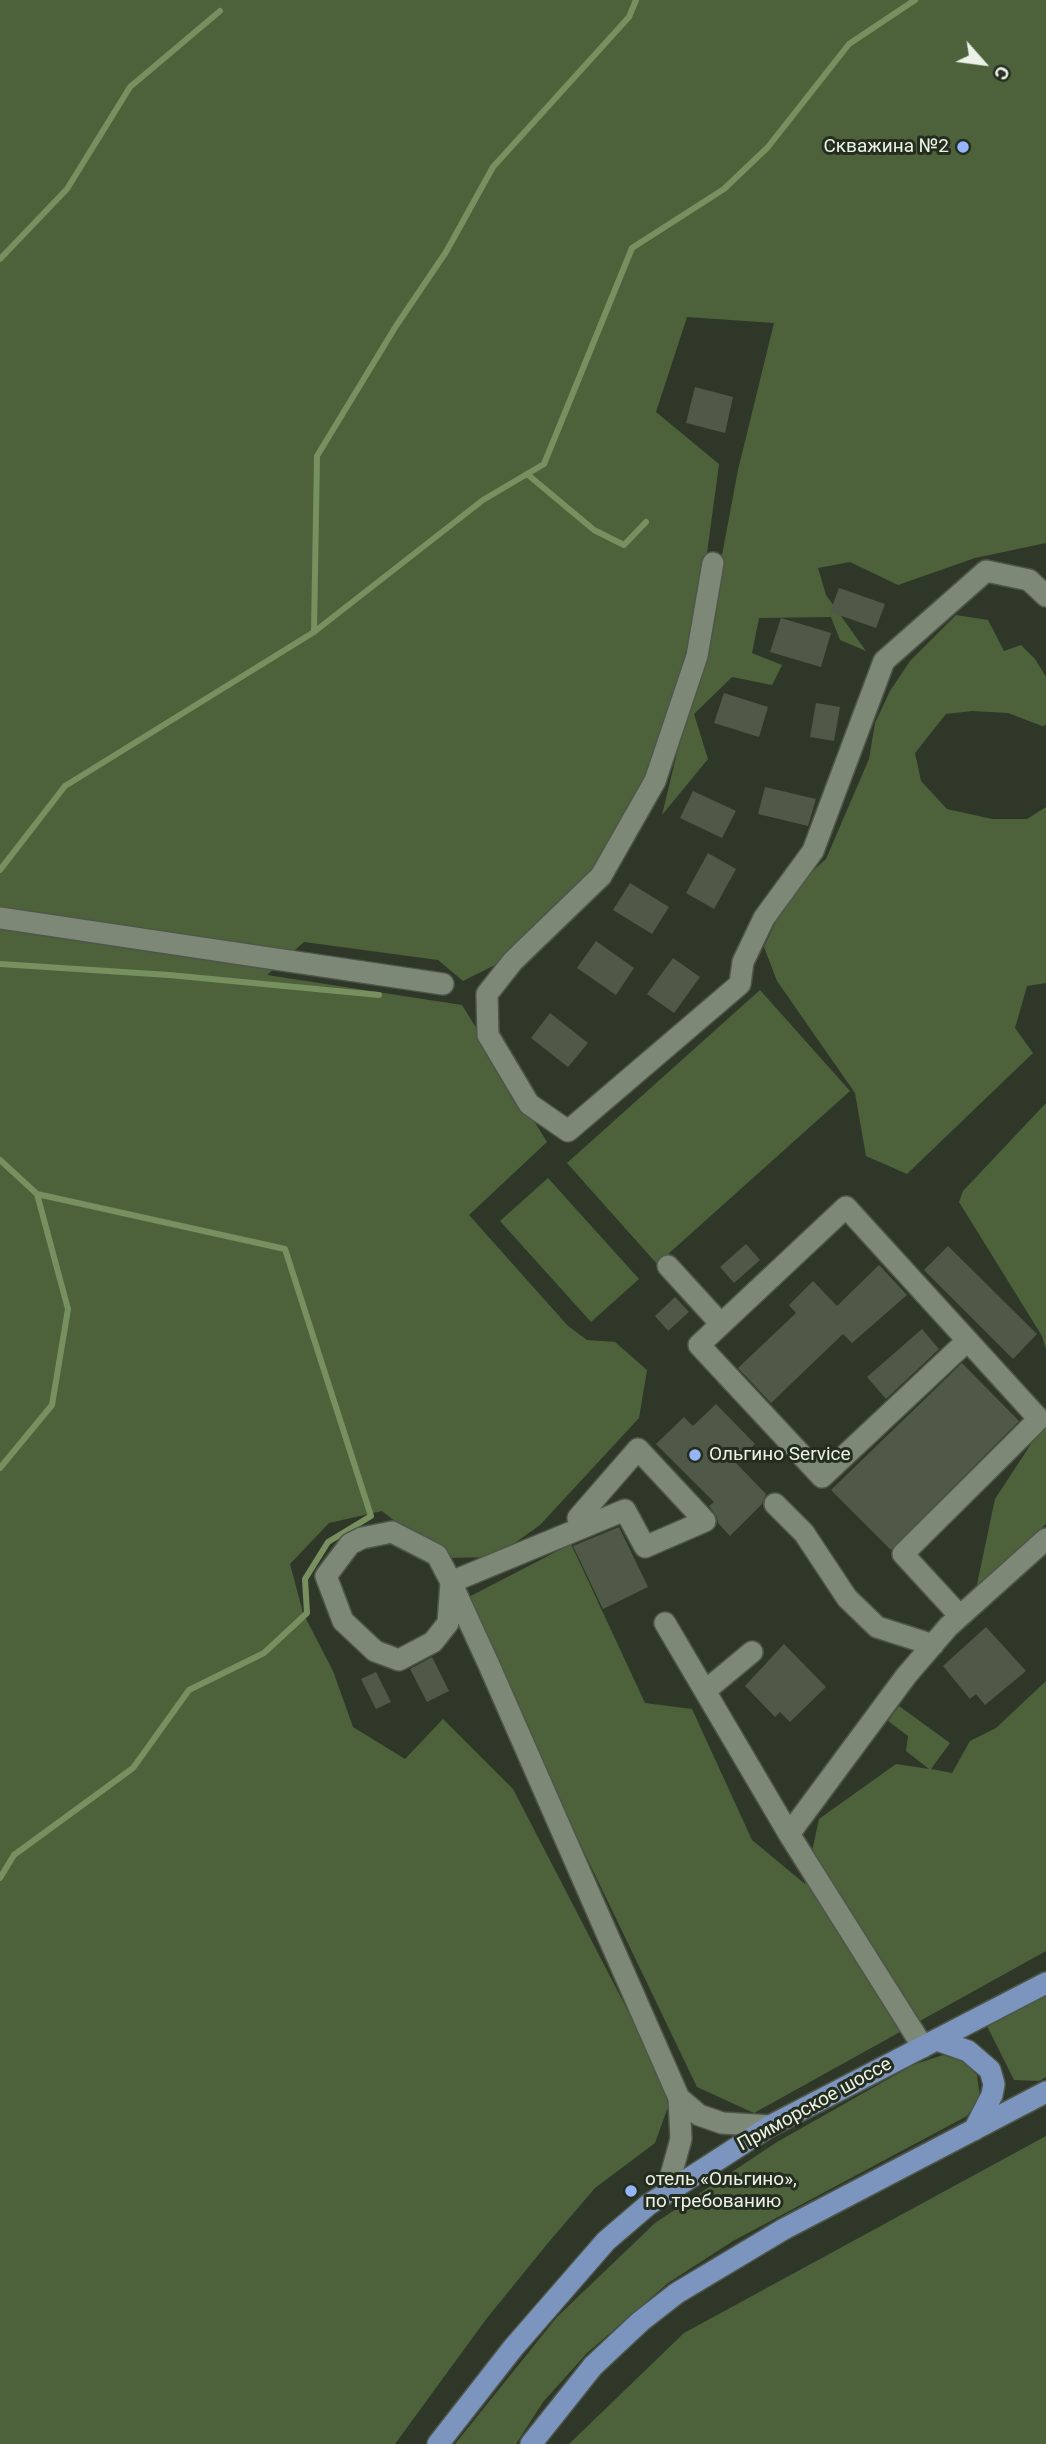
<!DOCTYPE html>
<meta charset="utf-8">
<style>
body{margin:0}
#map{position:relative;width:1046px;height:2444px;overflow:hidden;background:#2f3828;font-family:Roboto,sans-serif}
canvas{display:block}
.north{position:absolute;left:948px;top:28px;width:70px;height:70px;-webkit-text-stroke:5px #252e1e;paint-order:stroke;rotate:118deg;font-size:19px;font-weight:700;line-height:28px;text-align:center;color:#ecf2e8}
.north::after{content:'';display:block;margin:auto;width:24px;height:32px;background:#ecf2e8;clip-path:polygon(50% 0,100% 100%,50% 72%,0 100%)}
</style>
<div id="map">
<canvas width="1046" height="2444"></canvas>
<div class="north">С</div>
</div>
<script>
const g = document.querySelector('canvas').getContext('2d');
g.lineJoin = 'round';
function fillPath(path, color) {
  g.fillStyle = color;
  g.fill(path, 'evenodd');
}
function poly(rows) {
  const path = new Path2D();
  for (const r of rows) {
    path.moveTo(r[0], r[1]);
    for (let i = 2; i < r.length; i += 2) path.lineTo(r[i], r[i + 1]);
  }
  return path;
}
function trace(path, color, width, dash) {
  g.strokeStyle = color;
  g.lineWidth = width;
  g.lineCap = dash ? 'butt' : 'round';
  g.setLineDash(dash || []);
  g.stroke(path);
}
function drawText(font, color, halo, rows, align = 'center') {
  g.font = font + ' Roboto,sans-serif';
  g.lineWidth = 6;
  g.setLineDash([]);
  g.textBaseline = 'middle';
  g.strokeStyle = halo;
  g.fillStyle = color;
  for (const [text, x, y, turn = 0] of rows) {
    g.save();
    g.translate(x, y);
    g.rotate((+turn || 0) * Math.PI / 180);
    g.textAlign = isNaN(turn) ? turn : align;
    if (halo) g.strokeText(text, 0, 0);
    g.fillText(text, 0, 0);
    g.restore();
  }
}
fillPath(poly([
 [0,0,1046,0,1046,543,975,558,898,585,850,562,818,568,826,595,866,651,840,640,831,617,759,618,752,653,782,665,772,685,732,677,694,714,708,759,662,815,712,608,738,470,774,323,687,317,656,412,719,464,694,650,656,763,596,866,503,961,463,981,438,960,304,942,267,975,462,1005,547,1142,469,1215,568,1326,587,1340,615,1342,647,1370,639,1418,540,1525,495,1557,441,1558,382,1511,329,1523,290,1564,303,1613,333,1671,353,1727,405,1759,443,1719,513,1789,672,2096,655,2143,595,2188,548,2243,487,2318,395,2444,0,2444],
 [956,615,988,620,1004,651,1021,645,1035,659,1046,677,1046,725,1042,726,1008,713,972,711,946,714,915,753,921,781,947,809,992,819,1027,819,1046,807,1046,983,1027,986,1015,1028,1033,1053,907,1174,866,1156,855,1093,777,981,764,947,790,891,826,859,869,759,875,723,890,691,910,661],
 [760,990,850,1091,657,1264,567,1163],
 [1046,1103,1046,1349,1042,1336,959,1202,963,1191],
 [548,1178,639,1279,591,1322,500,1221],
 [1046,1421,1046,1524,976,1589,995,1499],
 [571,1544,645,1703,692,1709,752,1840,805,1884,819,1819,896,1764,929,1769,906,1751,908,1736,888,1721,899,1706,950,1743,931,1769,952,1773,970,1741,996,1728,1046,1681,1046,1951,754,2113,697,2087,463,1600],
 [1046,1995,1046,2077,1039,2081,1014,2080,987,2026],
 [943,2055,963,2061,977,2075,980,2097,967,2116,733,2241,668,2283,587,2353,543,2402,516,2444,455,2444,557,2317,655,2223,777,2142,913,2065],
 [1046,2136,1046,2444,569,2444,684,2333]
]), '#4d623b');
trace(poly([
 [0,259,67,189,130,87,220,11],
 [527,474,594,530,624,545,646,522],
 [314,632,317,456,396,326,446,252,493,167,629,17,636,0],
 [0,870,65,786,314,632,483,500,544,464,632,248,724,189,768,147,849,44,915,0],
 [0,964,169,975,379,995],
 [0,1160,37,1194,285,1249,371,1516,328,1542,305,1579,307,1613,264,1653,189,1690,133,1768,14,1855,0,1878],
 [0,1468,52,1405,68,1309,37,1194]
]), '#789060', 6);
fillPath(poly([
 [695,387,733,397,725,433,686,423],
 [839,588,885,604,876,628,830,612],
 [781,618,831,633,821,667,770,652],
 [724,693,768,707,759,737,714,723],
 [816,703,840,707,834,741,810,737],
 [765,787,816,799,808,826,758,814],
 [693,791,736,811,722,838,680,818],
 [708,853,736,869,714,909,686,893],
 [630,883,669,907,652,934,613,910],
 [596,941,634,968,616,995,577,968],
 [673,958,700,977,674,1013,647,994],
 [550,1013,588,1043,568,1067,531,1038],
 [746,1244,760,1260,734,1283,720,1267],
 [948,1246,1037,1334,1013,1359,924,1270],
 [879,1265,907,1295,852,1343,843,1334,771,1403,738,1368,796,1313,789,1305,813,1281,837,1306],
 [675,1297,689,1312,668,1331,655,1316],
 [922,1329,939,1349,886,1399,867,1377],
 [962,1363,1019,1421,891,1550,831,1490],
 [716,1404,755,1444,736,1463,766,1494,762,1504,730,1536,718,1523,717,1517,709,1506,714,1502,656,1444,684,1417,693,1426],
 [619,1527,648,1587,603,1609,573,1546],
 [986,1627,1026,1671,985,1705,976,1694,970,1699,943,1666],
 [784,1644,826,1687,790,1722,780,1712,775,1717,745,1686],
 [432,1657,449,1691,427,1702,410,1669],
 [376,1672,391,1702,376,1709,361,1679]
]), '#505948');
const minor = poly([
 [713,563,697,656,655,781,601,876,513,961,487,994,488,1035,529,1104,568,1131,740,984,743,962,764,918,813,851,884,661,986,571,1029,580,1046,596],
 [0,918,443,984],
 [668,1266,721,1324],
 [775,1504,804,1533,847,1598,877,1627,933,1645],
 [583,1526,578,1518,638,1449,705,1521,645,1547,625,1510,451,1582,448,1623,433,1642,399,1660,375,1651,343,1621,326,1576,350,1544,362,1538,392,1532,437,1555,451,1582,489,1665,679,2098,681,2139,666,2193],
 [960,1616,903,1554,1039,1419,846,1207,699,1345,822,1477,967,1341],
 [665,1623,789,1834,923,2047],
 [705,1691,752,1652],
 [789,1834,906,1676,948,1627,1046,1539],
 [679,2098,699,2115,722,2123,770,2126]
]);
const major = poly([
 [937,2040,968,2051,990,2070,994,2084,992,2095,974,2130],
 [438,2444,513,2348,606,2241,648,2205,770,2126,1046,1983],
 [531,2444,593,2366,641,2321,677,2293,784,2229,1046,2092]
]);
trace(minor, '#4e5649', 24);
trace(major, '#4e5649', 24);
trace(minor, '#7e8876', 21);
trace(major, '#7b95bf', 21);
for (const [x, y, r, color] of [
 [963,147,7,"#95b6fd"],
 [695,1455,7,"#95b6fd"],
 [631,2191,7,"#95b6fd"]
]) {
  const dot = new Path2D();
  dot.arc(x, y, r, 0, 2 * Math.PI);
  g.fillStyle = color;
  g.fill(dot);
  trace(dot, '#252e1e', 2.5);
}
drawText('19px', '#ecf2e8', '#252e1e', [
 ["Скважина №2",949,147,"right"],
 ["Ольгино Service",709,1455],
 ["отель «Ольгино»,",645,2180],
 ["по требованию",645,2202]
], 'left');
drawText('19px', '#ecf2e8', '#252e1e', [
 ["Приморское шоссе",815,2105,-29]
]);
</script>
